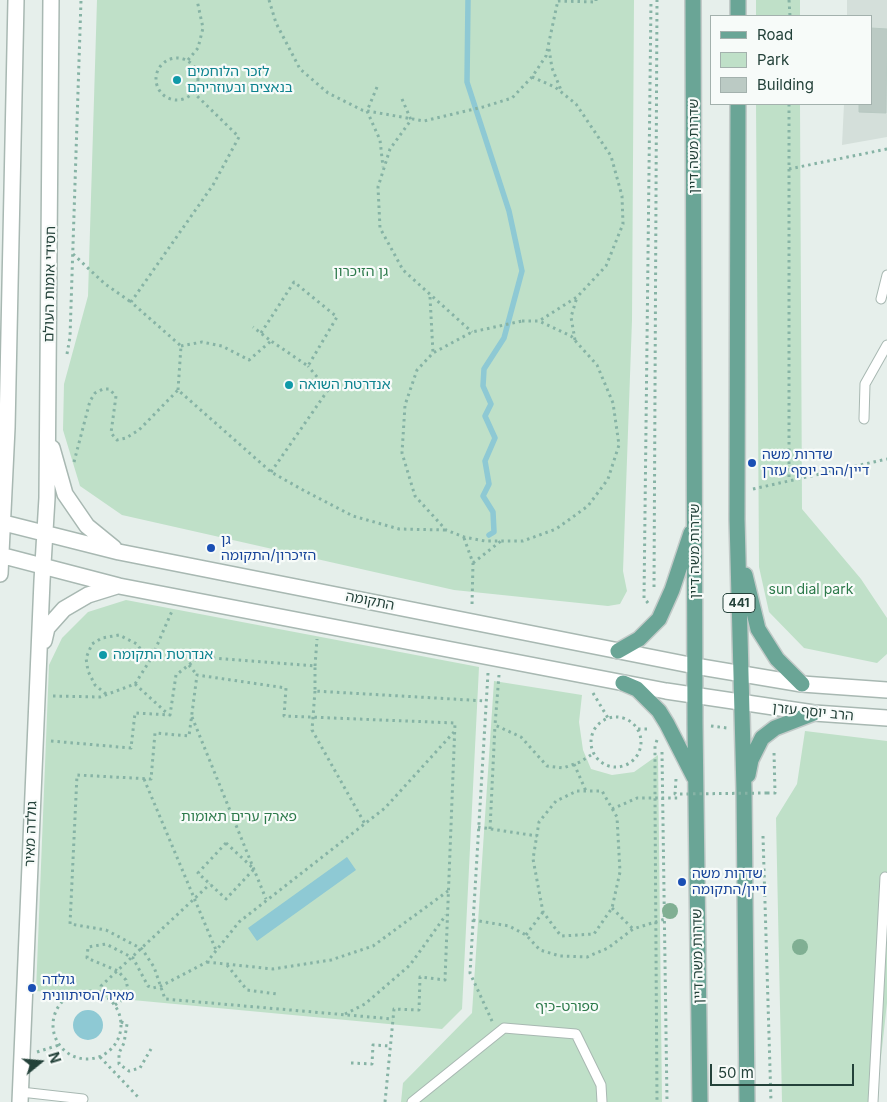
<!DOCTYPE html>
<meta charset="utf-8">
<style>
body{margin:0}
#map{position:relative;width:887px;height:1102px;overflow:hidden;background:#e6efeb;font-family:Inter,sans-serif}
canvas{display:block}
.legend{position:absolute;left:710px;top:15px;width:162px;height:90px;box-sizing:border-box;background:#f7fbf9;border:1px solid #a3b1ad;margin:0;padding:6px 9px;list-style:none;font-size:15px;color:#24423a}
.legend li{display:flex;align-items:center;gap:10px;height:25px}
.legend b{width:25px;border:1px solid #a3b1ad}
.north{position:absolute;left:15px;top:1037px;width:50px;height:50px;-webkit-text-stroke:4px #f7fbf9;paint-order:stroke;rotate:73deg;font-size:14px;font-weight:700;line-height:20px;text-align:center;color:#24423a}
.north::after{content:'';display:block;margin:auto;width:18px;height:22px;background:#24423a;clip-path:polygon(50% 0,100% 100%,50% 72%,0 100%)}
.scale{position:absolute;left:710px;top:1064px;width:144px;height:22px;box-sizing:border-box;border:2px solid #24423a;border-top:0;padding-left:6px;font-size:15px;line-height:18px;white-space:nowrap;color:#24423a;-webkit-text-stroke:4px #f7fbf9;paint-order:stroke}
</style>
<div id="map">
<canvas width="887" height="1102"></canvas>
<ul class="legend">
<li><b style="height:6px;background:#6aa596"></b>Road</li>
<li><b style="height:14px;background:#bfe0c8"></b>Park</li>
<li><b style="height:14px;background:#bbcac4"></b>Building</li>
</ul>
<div class="north">N</div>
<div class="scale">50 m</div>
</div>
<script>
const g = document.querySelector('canvas').getContext('2d');
g.lineJoin = 'round';
function fillPath(path, color) {
  g.fillStyle = color;
  g.fill(path, 'evenodd');
}
function poly(rows) {
  const path = new Path2D();
  for (const r of rows) {
    if (r.length === 3) {
      path.moveTo(r[0] + r[2], r[1]);
      path.arc(r[0], r[1], r[2], 0, 2 * Math.PI);
      continue;
    }
    path.moveTo(r[0], r[1]);
    for (let i = 2; i < r.length; i += 2) path.lineTo(r[i], r[i + 1]);
  }
  return path;
}
function trace(path, color, width, dash) {
  g.strokeStyle = color;
  g.lineWidth = width;
  g.lineCap = dash ? 'butt' : 'round';
  g.setLineDash(dash || []);
  g.stroke(path);
}
function drawText(font, color, halo, rows, align = 'center') {
  g.font = font + ' Inter,"Noto Sans Hebrew",sans-serif';
  g.lineWidth = 4.5;
  g.setLineDash([]);
  g.textBaseline = 'middle';
  g.strokeStyle = halo;
  g.fillStyle = color;
  for (const [text, x, y, turn = 0] of rows) {
    g.save();
    g.translate(x, y);
    g.rotate((+turn || 0) * Math.PI / 180);
    g.textAlign = isNaN(turn) ? turn : align;
    if (halo) g.strokeText(text, 0, 0);
    g.fillText(text, 0, 0);
    g.restore();
  }
}
fillPath(poly([
 [847,0,887,0,887,137,842,145,844,104,871,104,871,16,847,16]
]), '#d4dfda');
fillPath(poly([
 [97,0,634,0,632,320,623,571,627,591,620,604,608,606,454,590,122,515,80,486,63,430,64,384,88,296],
 [756,0,800,0,800,16,756,16],
 [756,104,800,104,802,509,861,579,887,618,887,654,877,663,804,648,769,612,759,567],
 [126,600,479,667,462,1009,442,1029,36,991,49,665,62,638,88,612],
 [494,681,582,695,579,722,583,750,591,769,612,775,634,772,658,755,662,1102,401,1102,403,1083,472,1013],
 [805,731,887,741,887,1003,876,1102,782,1102,776,818,797,784]
]), '#bfe0c8');
fillPath(poly([
 [347,857,356,870,257,941,248,928],
 [88,1025,15]
]), '#8ec9d4');
trace(poly([
 [468,0,467,82,509,211,522,271,504,338,484,369,483,386,491,404,485,416,495,438,485,461,489,484,483,496,493,512,494,532,489,535]
]), '#8ec9d4', 5.5);
const building = poly([
 [871,28,887,29,886,113,859,112,859,104,871,104,871,28]
]);
fillPath(building, '#bbcac4');
trace(building, '#b8c9c2', 1);
const service = poly([
 [881,299,887,275],
 [864,419,865,384,887,345],
 [21,1092,83,1099],
 [412,1102,504,1028,576,1034,601,1085,602,1102],
 [873,1102,885,877]
]);
const tertiary = poly([
 [52,448,65,494,87,526,114,548],
 [0,522,119,552,695,666,802,684,887,690],
 [0,555,119,586,666,691,814,713,887,718],
 [0,574,7,428,16,0],
 [44,641,47,628,64,609,88,595,117,586],
 [20,1102,42,581,47,498,51,0]
]);
const primary = poly([
 [693,0,695,724,700,1102],
 [738,16,738,0],
 [738,104,737,519,744,791,747,1102],
 [745,575,758,629,777,659,802,684],
 [618,651,639,639,659,619,672,590,691,533],
 [623,683,637,689,659,711,667,724,694,777],
 [748,775,751,760,762,738,775,728,814,713]
]);
trace(service, '#a8b8b2', 11);
trace(tertiary, '#a8b8b2', 18);
trace(primary, '#c2cac8', 18);
trace(poly([
 [269,0,276,23,300,69,328,93,362,110,424,121,483,107,512,98,532,77,546,56,558,0],
 [789,0,790,16],
 [558,1,596,2,596,0],
 [549,49,552,68,561,90],
 [177,79,21],
 [188,60,198,48,203,28,197,0],
 [532,77,555,87,576,104,611,156,622,196,623,224,606,266,577,297,539,321],
 [377,87,367,111,380,140,383,167],
 [402,99,411,120,390,149,378,187,380,228,403,270,472,332],
 [789,104,789,481],
 [789,169,887,149],
 [73,254,105,284,131,302],
 [430,297,433,353],
 [522,321,539,321,571,336,597,365,613,403,619,445,608,479,588,506,556,529,523,541,485,541,464,537,446,530,415,496,402,453,405,405,417,370,433,353,472,332,522,321],
 [261,333,294,282,337,317,308,366,271,341],
 [575,340,571,317,577,297],
 [181,346,202,342,222,346,249,360,271,341,253,327],
 [67,354,70,337,81,0],
 [178,390,181,346,131,302,213,185,239,137,193,92],
 [74,462,90,401,95,393,103,389,109,389,116,396,111,433,117,440,126,438,139,430,178,390,271,472,303,490,353,516,399,529,445,530],
 [271,472,328,390,308,366],
 [753,489,887,459],
 [464,538,473,563,472,605],
 [473,563,501,541],
 [654,587,657,0],
 [648,603,644,598,651,0],
 [189,665,197,675],
 [315,666,317,639],
 [488,673,470,973,492,1021],
 [499,675,495,725,521,737,547,766,563,768,580,762,594,753],
 [135,684,169,715],
 [315,691,312,730,365,824],
 [593,693,608,718],
 [106,694,95,685,88,671,86,658,92,644,102,638,119,635,137,644,149,662],
 [53,696,100,697,135,684,152,657,172,611],
 [192,717,266,899],
 [616,742,25],
 [711,726,727,728],
 [638,729,651,729],
 [657,740,655,746,655,798,657,1102],
 [51,741,131,748,135,713,170,715,176,675,199,657,315,666,315,691,486,701],
 [662,752,667,1102],
 [574,764,586,791],
 [144,779,216,950],
 [676,779,675,794,679,794],
 [577,791,602,791,617,817,620,872,612,908,594,934,561,936,543,912,533,859,539,822,556,801,577,791],
 [767,793,775,793,774,752],
 [612,809,637,798,681,798],
 [478,827,537,836],
 [490,829,495,725],
 [763,836,771,1102],
 [226,843,254,869,226,899,198,873,226,843],
 [612,908,633,929],
 [473,920,509,926,526,935,540,950,560,956,587,957,608,948,633,929,665,919],
 [526,935,543,912],
 [207,962,273,969,331,960,373,946,448,891],
 [227,965,247,990,277,994],
 [87,1025,34],
 [100,993,101,986,210,884],
 [115,1005,129,995,126,980,118,971,87,958,88,947,106,944,133,958,148,986,153,988,161,986,207,962,239,922,385,808,454,732],
 [345,1014,365,1004,410,965,446,915],
 [121,1022,127,1024,124,1043,119,1053,119,1064,129,1071,140,1068,151,1049],
 [37,1052,59,1045],
 [100,1057,139,1098],
 [351,1063,372,1064,373,1045,390,1046],
 [385,1102,394,1009,419,1010,420,977,445,980,455,723,284,716,286,688,197,675,189,736,155,733,151,779,77,775,70,924,106,930,142,949,154,967,165,999,393,1019]
]), '#86b3a5', 3, [2.5, 4]);
trace(service, '#fff', 9);
trace(tertiary, '#fff', 15);
trace(primary, '#6aa596', 15);
trace(poly([
 [680,794,767,793]
]), '#86b3a5', 3, [2.5, 4]);
g.fillStyle = '#80af93';
for (const [x, y] of [
 [670,911],
 [800,947]
]) {
  g.beginPath();
  g.arc(x, y, 8, 0, 2 * Math.PI);
  g.fill();
}
for (const [x, y, r, color] of [
 [177,80,5,"#0f9aa8"],
 [289,385,5,"#0f9aa8"],
 [752,463,5,"#1a4fb4"],
 [211,548,5,"#1a4fb4"],
 [103,655,5,"#0f9aa8"],
 [682,882,5,"#1a4fb4"],
 [32,988,5,"#1a4fb4"]
]) {
  const dot = new Path2D();
  dot.arc(x, y, r, 0, 2 * Math.PI);
  g.fillStyle = color;
  g.fill(dot);
  trace(dot, '#f7fbf9', 2);
}
for (const [x, y, w] of [
 [739,603,32]
]) {
  const box = new Path2D();
  box.roundRect(x - w / 2, y - 9.5, w, 19, 4);
  g.fillStyle = '#f7fbf9';
  g.fill(box);
  trace(box, '#24423a', 1);
}
drawText('bold 12px', '#24423a', null, [
 ["441",739,603]
]);
drawText('14px', '#0d838f', '#f7fbf9', [
 ["לזכר הלוחמים",187,72],
 ["בנאצים ובעוזריהם",187,88],
 ["אנדרטת השואה",299,385],
 ["אנדרטת התקומה",113,655]
], 'left');
drawText('14px', '#24423a', '#f7fbf9', [
 ["שדרות משה דיין",694,146,-90],
 ["חסידי אומות העולם",50,284,-89],
 ["שדרות משה דיין",695,551,-90],
 ["התקומה",370,601,11],
 ["הרב יוסף עזרן",813,712,6],
 ["גולדה מאיר",31,834,-88],
 ["שדרות משה דיין",698,956,-91]
]);
drawText('14px', '#2d7a4b', '#f7fbf9', [
 ["גן הזיכרון",361,272],
 ["sun dial park",811,590],
 ["פארק ערים תאומות",239,817],
 ["ספורט-כיף",567,1007]
]);
drawText('14px', '#164399', '#f7fbf9', [
 ["שדרות משה",762,455],
 ["דיין/הרב יוסף עזרן",762,471],
 ["גן",221,540],
 ["הזיכרון/התקומה",221,556],
 ["שדרות משה",692,874],
 ["דיין/התקומה",692,890],
 ["גולדה",42,980],
 ["מאיר/הסיתוונית",42,996]
], 'left');
</script>
